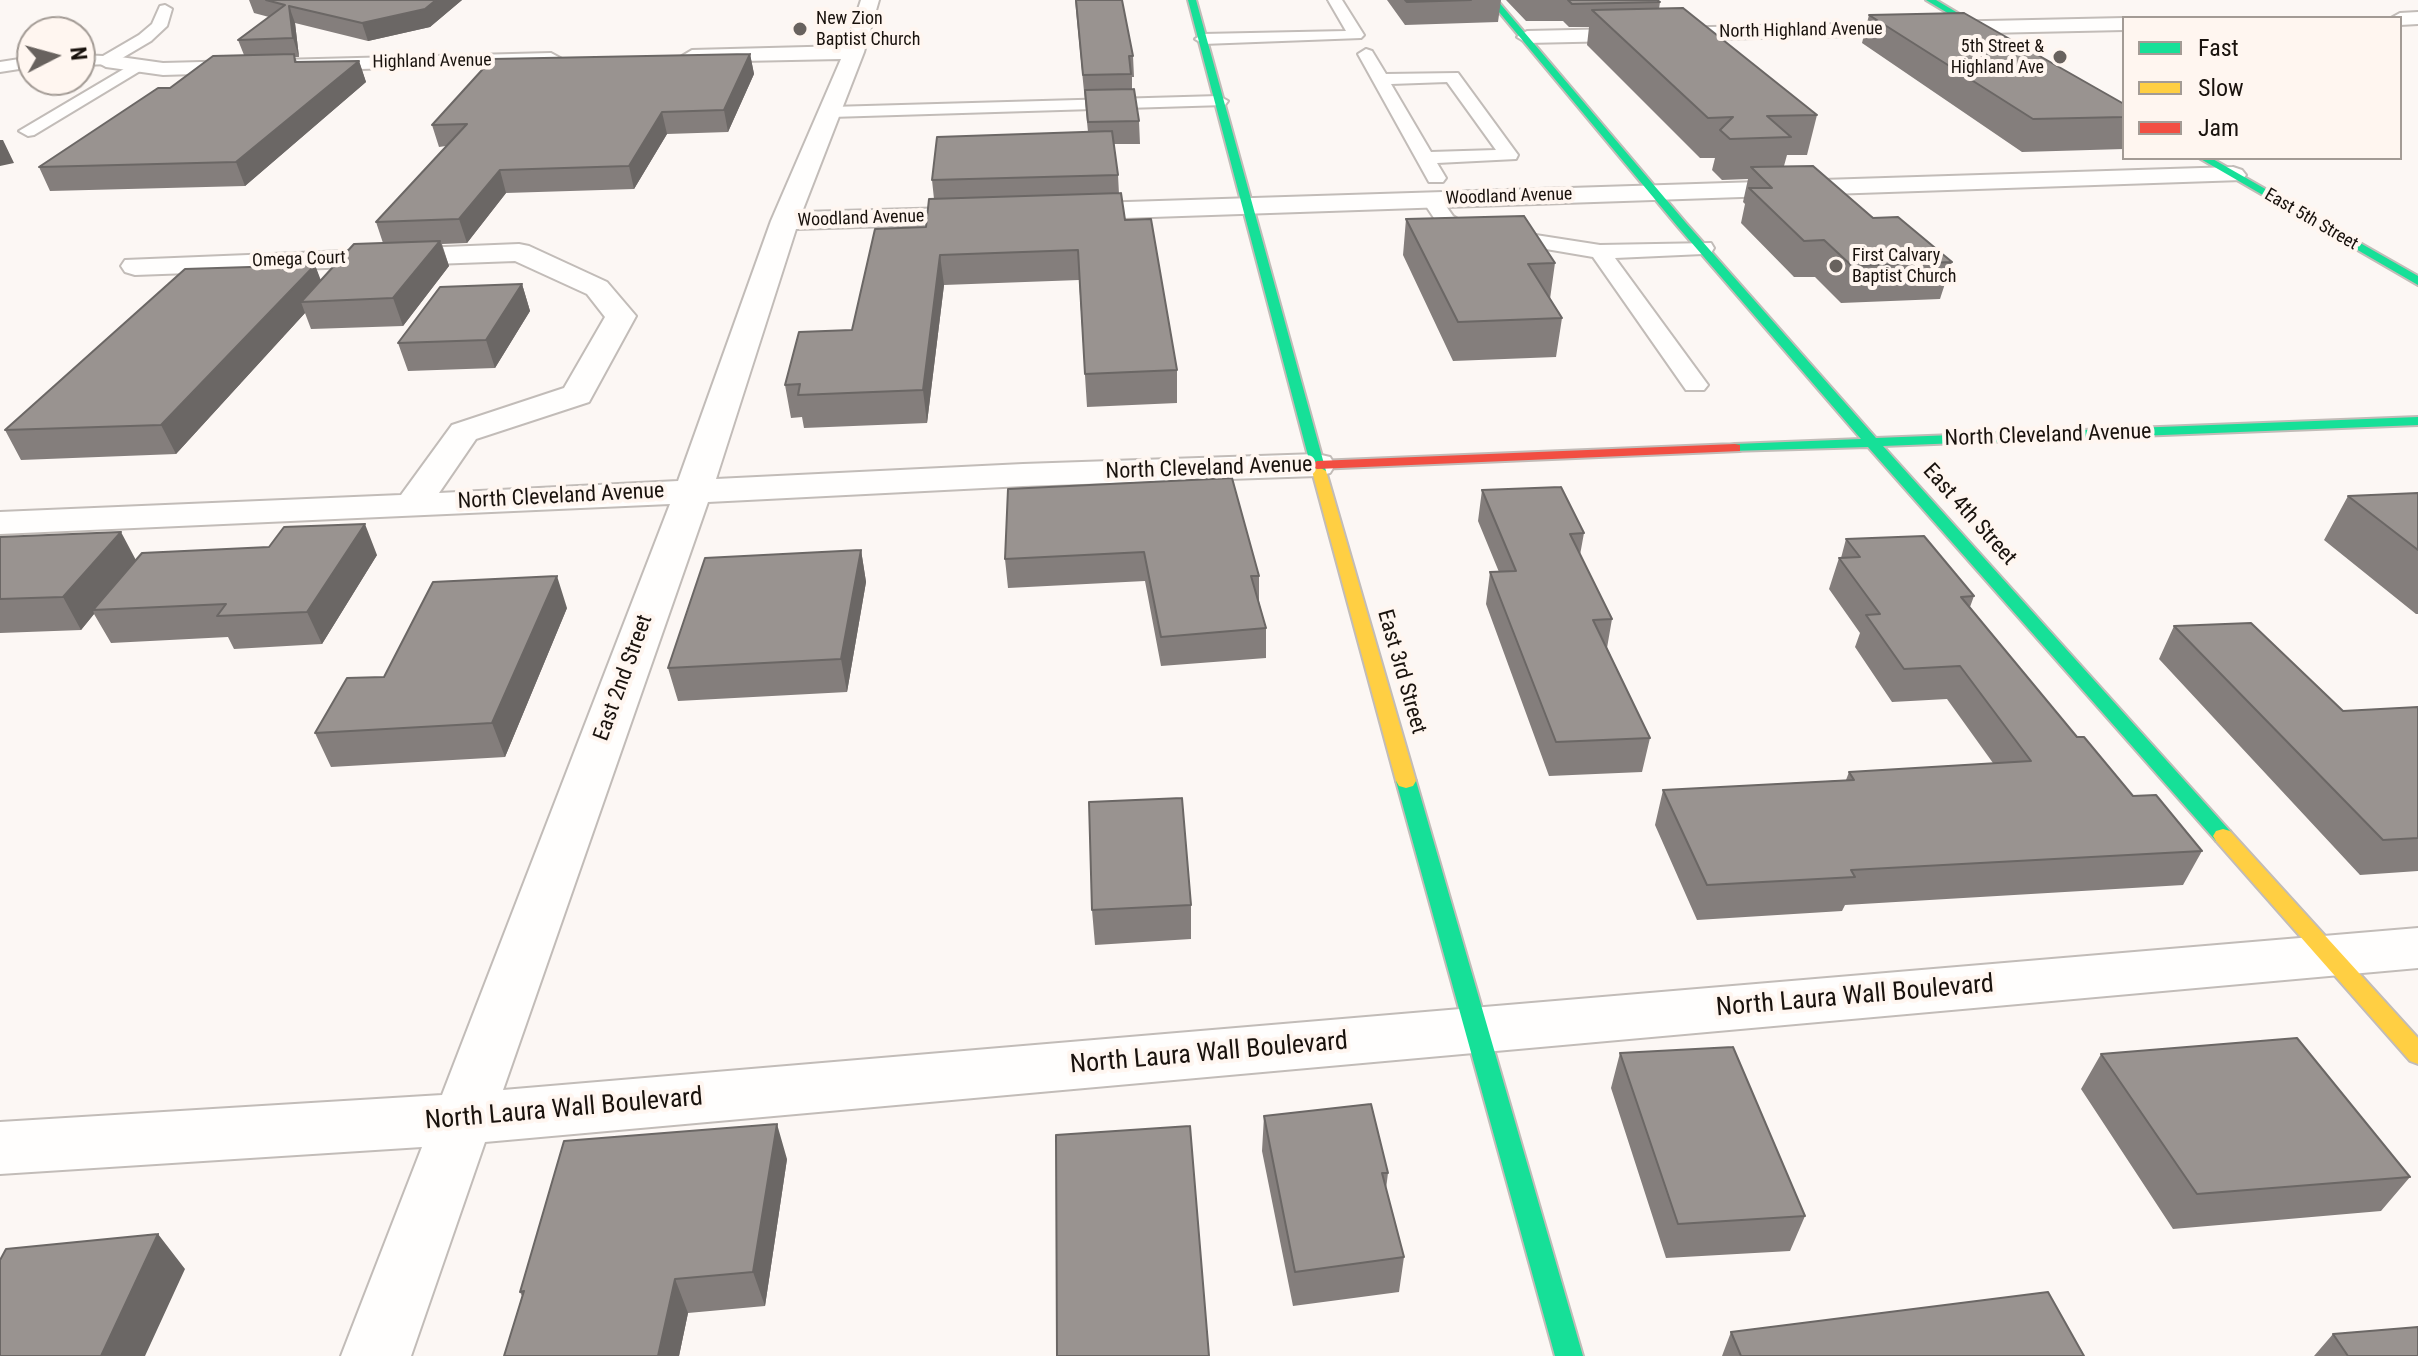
<!DOCTYPE html>
<style>
body{margin:0}
#map{position:relative;width:2418px;height:1356px;overflow:hidden;background:#fcf7f4;font-family:"Roboto Condensed",sans-serif}
canvas{display:block}
.legend{position:absolute;left:2122px;top:16px;width:280px;height:144px;box-sizing:border-box;background:#fff6f0;border:2px solid #a39b95;margin:0;padding:10px 14px;list-style:none;font-size:24px;color:#19120d}
.legend li{display:flex;align-items:center;gap:16px;height:40px}
.legend b{width:40px;border:2px solid #a39b95}
.north{position:absolute;left:16px;top:16px;width:80px;height:80px;box-sizing:border-box;background:#fff6f0;border:2px solid #a39b95;border-radius:50%;rotate:84deg;font-size:22px;font-weight:700;line-height:32px;text-align:center;color:#19120d}
.north::after{content:'';display:block;margin:auto;width:28px;height:36px;background:#68625e;clip-path:polygon(50% 0,100% 100%,50% 72%,0 100%)}
</style>
<div id="map">
<canvas width="2418" height="1356"></canvas>
<ul class="legend">
<li><b style="height:10px;background:#16e098"></b>Fast</li>
<li><b style="height:10px;background:#ffcf43"></b>Slow</li>
<li><b style="height:10px;background:#f24e42"></b>Jam</li>
</ul>
<div class="north">N</div>
</div>
<script>
const g = document.querySelector('canvas').getContext('2d');
g.lineJoin = 'round';
function poly(rows) {
  const path = new Path2D();
  for (const r of rows) {
    path.moveTo(r[0], r[1]);
    for (let i = 2; i < r.length; i += 2) path.lineTo(r[i], r[i + 1]);
  }
  return path;
}
function trace(path, color, width, dash) {
  g.strokeStyle = color;
  g.lineWidth = width;
  g.lineCap = dash ? 'butt' : 'round';
  g.setLineDash(dash || []);
  g.stroke(path);
}
function fillPath(path, color) {
  g.fillStyle = color;
  g.fill(path, 'evenodd');
}
function drawText(font, color, halo, rows, align = 'center') {
  g.font = font + ' "Roboto Condensed",sans-serif';
  g.lineWidth = 8;
  g.setLineDash([]);
  g.textBaseline = 'middle';
  g.strokeStyle = halo;
  g.fillStyle = color;
  for (const [text, x, y, turn = 0] of rows) {
    g.save();
    g.translate(x, y);
    g.rotate((+turn || 0) * Math.PI / 180);
    g.textAlign = isNaN(turn) ? turn : align;
    if (halo) g.strokeText(text, 0, 0);
    g.fillText(text, 0, 0);
    g.restore();
  }
}
const lane = poly([
 [1328,0,1342,0,1364,35,1361,38,1203,44,1195,39,1203,34,1346,31,1328,0],
 [165,5,172,9,167,26,151,41,112,64,80,65,80,55,103,56,139,35,152,24,160,6,165,5],
 [1366,49,1372,51,1386,74,1458,73,1518,155,1516,159,1437,163,1446,178,1443,182,1429,182,1358,54,1366,49],
 [1447,82,1496,150,1431,152,1391,84,1447,82],
 [32,57,32,67,0,72,0,62,32,57],
 [139,60,145,62,147,65,145,68,34,135,28,136,19,131,139,60],
 [1219,96,1228,101,1225,105,831,117,822,112,831,107,1219,96],
 [1432,194,1439,196,1453,216,1465,224,1600,245,1711,243,1714,248,1711,253,1703,254,1615,258,1708,385,1704,390,1686,390,1593,257,1452,233,1438,224,1422,200,1432,194]
]);
const street = poly([
 [861,0,879,0,864,52,802,212,987,207,996,209,1000,215,996,221,987,223,796,229,716,479,1023,464,1317,454,1330,457,1335,465,1330,473,1317,476,1023,486,708,502,503,1090,2418,928,2418,968,485,1142,411,1356,341,1356,422,1147,0,1174,0,1122,442,1095,670,504,0,534,0,512,401,495,452,425,564,388,605,317,587,294,515,261,135,275,125,272,121,266,125,260,519,244,529,246,607,282,636,316,589,402,476,439,439,493,678,481,771,221,841,59,692,62,682,56,692,50,846,46,861,0],
 [2418,12,2418,24,2400,25,2400,18,2391,18,2400,13,2418,12],
 [2124,18,2124,30,1527,43,1517,37,1527,31,2124,18],
 [551,53,562,59,558,63,163,75,106,67,95,61,106,55,163,63,551,53],
 [2233,167,2242,170,2246,175,2242,180,1064,220,1055,218,1051,212,1055,206,1064,204,2233,167]
]);
const fast = poly([
 [1188,0,1196,0,1326,471,1324,474,1319,475,1312,471,1188,0],
 [1489,0,1497,0,1686,223,1876,438,2418,417,2418,425,1883,446,2230,831,2233,836,2230,841,2216,841,1868,447,1730,451,1730,445,1735,444,1861,439,1678,227,1489,0],
 [1926,0,1936,0,2008,43,2001,45,1926,0],
 [2199,158,2211,158,2418,276,2418,285,2199,158],
 [1406,774,1413,776,1416,781,1583,1356,1555,1356,1396,781,1399,776,1406,774]
]);
const slow = poly([
 [1319,467,1326,471,1416,781,1413,786,1406,788,1399,786,1396,781,1312,471,1319,467],
 [2223,829,2230,831,2418,1038,2418,1064,2410,1061,2216,841,2213,836,2216,831,2223,829]
]);
const jam = poly([
 [1735,444,1740,445,1740,451,1317,469,1310,465,1317,461,1735,444]
]);
trace(lane, '#c2bcb8', 4);
trace(street, '#c2bcb8', 4);
trace(fast, '#c2bcb8', 4);
trace(slow, '#c2bcb8', 4);
trace(jam, '#c2bcb8', 4);
fillPath(lane, '#fffefd');
fillPath(street, '#fffefd');
fillPath(fast, '#16e098');
fillPath(slow, '#ffcf43');
fillPath(jam, '#f24e42');
fillPath(poly([
 [249,0,462,0,430,27,368,41,295,23,299,57,295,57,297,62,359,61,366,82,245,186,50,191,39,167,170,88,244,55,238,40,269,17,254,13],
 [1075,0,1122,0,1133,56,1134,77,1132,77,1132,89,1139,121,1140,144,1114,144,1118,175,1119,194,1125,220,1177,370,1177,403,1087,407,1079,280,944,285,927,423,804,428,802,417,791,418,785,385,852,330,926,227,934,199,932,180,1088,132],
 [1387,0,1501,0,1498,22,1405,25],
 [1506,0,1657,0,1660,2,1659,9,1817,115,1807,155,1787,155,1784,166,1952,262,1940,299,1841,303,1815,277,1794,277,1741,223,1745,204,1743,202,1748,179,1722,180,1712,170,1715,158,1700,158,1587,45,1589,27,1569,27,1563,21,1526,21],
 [1869,15,2124,104,2124,149,2022,152,1862,43],
 [750,54,754,74,728,132,667,134,634,189,506,193,467,243,442,244,449,266,403,326,311,329,305,313,176,454,21,460,5,430,315,265,320,280,383,243,376,222,446,146,439,147,432,125],
 [1406,219,1555,263,1550,299,1562,318,1556,357,1453,361,1403,255],
 [522,284,530,311,495,368,408,371,398,343],
 [1008,489,1259,576,1259,602,1266,628,1266,658,1161,666,1145,581,1008,588,1005,559],
 [1482,490,1584,533,1580,555,1612,619,1607,648,1650,738,1642,772,1549,776,1486,604,1490,572,1499,572,1478,521],
 [2418,493,2418,614,2416,614,2324,540,2348,496],
 [0,537,136,560,377,555,322,644,234,649,228,637,111,643,94,614,81,630,0,633],
 [1846,539,1974,596,1970,607,2077,737,2133,796,2202,851,2183,885,1845,905,1842,911,1697,920,1655,825,1663,790,1846,780,1849,772,1993,763,1947,699,1892,702,1855,647,1860,633,1829,589,1839,558,1841,558],
 [861,550,866,582,847,692,678,701,668,668],
 [567,608,505,757,331,767,315,733,384,677],
 [2174,626,2343,711,2418,707,2418,871,2360,875,2159,659],
 [1191,905,1191,939,1095,945,1092,910],
 [1620,1053,1805,1216,1790,1251,1666,1258,1611,1088],
 [2101,1054,2410,1177,2381,1211,2173,1229,2081,1089],
 [1264,1116,1388,1173,1386,1189,1404,1257,1399,1292,1293,1306,1262,1151],
 [787,1159,765,1306,688,1313,679,1356,504,1356,522,1296,520,1292],
 [1731,1332,2084,1356,1722,1356],
 [2333,1334,2418,1356,2314,1356]
]), '#847e7c');
fillPath(poly([
 [436,0,462,0,430,27,368,41,362,23],
 [289,6,295,23,299,57,293,38],
 [750,54,754,74,728,132,724,110],
 [359,61,366,82,245,186,236,162],
 [662,112,667,134,634,189,629,166],
 [0,140,3,140,14,163,0,166],
 [500,170,506,193,467,243,459,219],
 [440,241,449,266,403,326,393,298],
 [940,255,944,285,927,423,923,390],
 [315,265,325,291,301,302,305,313,176,454,161,425],
 [522,284,530,311,495,368,486,340],
 [365,524,377,555,322,644,307,612],
 [121,532,138,564,93,610,94,614,81,630,63,597],
 [861,550,866,582,847,692,841,659],
 [557,576,567,608,505,757,492,723],
 [777,1124,787,1159,765,1306,753,1272],
 [158,1234,185,1269,145,1356,101,1356],
 [675,1279,688,1313,679,1356,658,1356]
]), '#6b6765');
const building = poly([
 [266,0,436,0,425,9,362,23,289,6,293,38,238,40,285,5,266,0],
 [1076,0,1122,0,1133,56,1129,56,1131,74,1083,75,1076,0],
 [1405,0,1471,0,1407,2,1405,0],
 [1568,0,1657,0,1660,2,1572,4,1568,0],
 [1683,8,1817,115,1767,116,1791,137,1730,139,1720,130,1733,117,1708,118,1592,10,1683,8],
 [1964,13,2124,104,2124,117,2033,119,1869,15,1964,13],
 [294,54,295,62,359,61,236,162,39,167,158,88,170,88,213,56,294,54],
 [750,54,724,110,662,112,629,166,500,170,459,219,376,222,467,124,432,125,492,59,750,54],
 [1134,89,1139,121,1088,122,1085,90,1134,89],
 [1112,131,1118,175,932,180,937,137,1112,131],
 [1813,166,1873,218,1898,217,1952,262,1852,266,1824,240,1804,241,1749,188,1772,188,1751,167,1813,166],
 [1121,193,1125,220,1151,219,1177,370,1085,374,1078,250,940,255,923,390,798,395,800,384,785,385,799,332,852,330,875,229,926,227,929,199,1121,193],
 [1524,216,1555,263,1528,264,1562,318,1458,322,1406,219,1524,216],
 [440,241,393,298,301,302,354,244,440,241],
 [315,265,161,425,5,430,185,269,315,265],
 [522,284,486,340,398,343,440,287,522,284],
 [1232,478,1259,576,1251,576,1266,628,1161,637,1144,552,1005,559,1008,489,1232,478],
 [1561,487,1584,533,1570,534,1612,619,1593,620,1650,738,1556,742,1490,572,1516,571,1482,490,1561,487],
 [2418,493,2418,550,2348,496,2418,493],
 [365,524,307,612,217,616,226,604,93,610,142,553,269,547,284,527,365,524],
 [121,532,63,597,0,599,0,537,121,532],
 [1924,536,1974,596,1961,597,2077,737,2084,737,2133,796,2156,795,2202,851,1851,870,1855,877,1707,885,1663,790,1854,780,1849,772,2031,761,1960,666,1904,669,1866,615,1880,614,1839,558,1860,557,1846,539,1924,536],
 [861,550,841,659,668,668,705,558,861,550],
 [557,576,492,723,315,733,347,678,384,677,433,582,557,576],
 [2251,623,2343,711,2418,707,2418,838,2383,840,2174,626,2251,623],
 [1182,798,1191,905,1092,910,1089,802,1182,798],
 [2297,1038,2410,1177,2197,1194,2101,1054,2297,1038],
 [1733,1047,1805,1216,1678,1224,1620,1053,1733,1047],
 [1371,1104,1388,1173,1382,1173,1404,1257,1295,1272,1264,1116,1371,1104],
 [777,1124,753,1272,675,1279,658,1356,504,1356,524,1291,520,1292,564,1141,777,1124],
 [1190,1126,1209,1356,1057,1356,1056,1135,1190,1126],
 [158,1234,101,1356,0,1356,0,1260,6,1249,158,1234],
 [2048,1292,2084,1356,1741,1356,1731,1332,2048,1292],
 [2418,1327,2418,1356,2348,1356,2333,1334,2418,1327]
]);
fillPath(building, '#999390');
trace(building, '#6b6765', 2);
for (const [x, y, r, color] of [
 [800,29,8,"#68625e"],
 [2060,57,8,"#68625e"],
 [1836,266,8,"#68625e"]
]) {
  const dot = new Path2D();
  dot.arc(x, y, r, 0, 2 * Math.PI);
  g.fillStyle = color;
  g.fill(dot);
  trace(dot, '#fff6f0', 3);
}
drawText('18px', '#19120d', '#fff6f0', [
 ["New Zion",816,19],
 ["Baptist Church",816,40],
 ["5th Street &",2044,47,"right"],
 ["Highland Ave",2044,68,"right"],
 ["First Calvary",1852,256],
 ["Baptist Church",1852,277]
], 'left');
drawText('18px', '#19120d', '#fff6f0', [
 ["North Highland Avenue",1801,31,-1],
 ["Highland Avenue",432,62,-1],
 ["Woodland Avenue",1509,197,-2],
 ["Woodland Avenue",861,219,-2],
 ["East 5th Street",2311,220,30],
 ["Omega Court",299,260,-2]
]);
drawText('22px', '#19120d', '#fff6f0', [
 ["North Cleveland Avenue",2048,436,-2],
 ["North Cleveland Avenue",1209,469,-2],
 ["North Cleveland Avenue",561,497,-3],
 ["East 4th Street",1969,515,48],
 ["East 3rd Street",1401,672,74],
 ["East 2nd Street",624,678,-70]
]);
drawText('26px', '#19120d', '#fff6f0', [
 ["North Laura Wall Boulevard",1855,997,-5],
 ["North Laura Wall Boulevard",1209,1054,-5],
 ["North Laura Wall Boulevard",564,1110,-5]
]);
</script>
